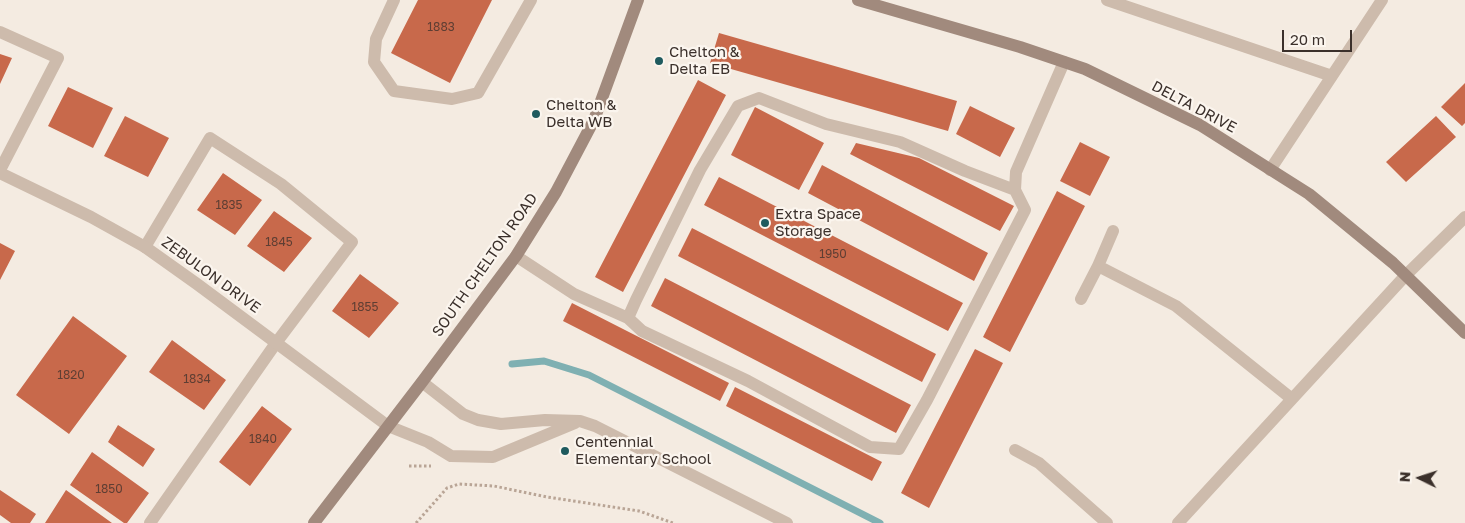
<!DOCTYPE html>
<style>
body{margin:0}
#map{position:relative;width:1465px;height:523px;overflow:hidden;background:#f4ebe1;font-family:"Golos Text",sans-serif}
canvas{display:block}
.north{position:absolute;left:1395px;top:453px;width:50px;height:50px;-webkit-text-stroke:4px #fbf5ee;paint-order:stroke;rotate:274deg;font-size:14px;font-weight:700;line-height:20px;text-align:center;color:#3b302b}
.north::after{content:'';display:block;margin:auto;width:18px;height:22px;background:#3b302b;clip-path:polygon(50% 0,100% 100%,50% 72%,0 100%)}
.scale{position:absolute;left:1282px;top:30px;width:70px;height:22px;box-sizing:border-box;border:2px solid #3b302b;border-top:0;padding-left:6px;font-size:15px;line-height:18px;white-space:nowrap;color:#3b302b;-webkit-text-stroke:4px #fbf5ee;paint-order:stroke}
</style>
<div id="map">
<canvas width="1465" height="523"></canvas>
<div class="north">N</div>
<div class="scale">20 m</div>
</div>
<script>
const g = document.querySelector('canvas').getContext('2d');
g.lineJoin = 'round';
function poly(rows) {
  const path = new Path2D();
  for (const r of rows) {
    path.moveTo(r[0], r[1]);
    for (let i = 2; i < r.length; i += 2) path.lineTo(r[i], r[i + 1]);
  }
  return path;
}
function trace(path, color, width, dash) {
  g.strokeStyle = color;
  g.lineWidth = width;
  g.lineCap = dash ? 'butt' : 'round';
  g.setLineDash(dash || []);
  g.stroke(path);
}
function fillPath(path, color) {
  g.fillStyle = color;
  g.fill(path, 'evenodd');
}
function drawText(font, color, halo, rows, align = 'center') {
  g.font = font + ' "Golos Text",sans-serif';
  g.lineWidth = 4.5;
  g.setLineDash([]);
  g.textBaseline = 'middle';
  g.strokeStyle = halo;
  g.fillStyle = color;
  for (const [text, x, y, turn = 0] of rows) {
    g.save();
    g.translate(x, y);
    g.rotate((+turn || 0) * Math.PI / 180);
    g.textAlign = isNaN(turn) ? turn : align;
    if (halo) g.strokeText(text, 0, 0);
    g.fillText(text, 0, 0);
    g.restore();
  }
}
trace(poly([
 [512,364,544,361,589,375,880,523]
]), '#7fb0b2', 7);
fillPath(poly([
 [418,0,492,0,450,83,391,53],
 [719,33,957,101,948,131,710,63],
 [0,54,12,58,0,84],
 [698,80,726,95,623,292,595,277],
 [1465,83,1465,123,1462,126,1441,107],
 [68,87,113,108,93,148,48,126],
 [970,106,1015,128,1000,157,956,134],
 [755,107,824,143,799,190,731,155],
 [125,116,169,138,148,177,104,156],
 [1436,116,1456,137,1406,182,1386,162],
 [1080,142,1110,157,1090,196,1060,181],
 [856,143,919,158,1014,206,1000,231,850,154],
 [822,165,988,253,974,281,808,193],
 [223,173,262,200,235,235,197,210],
 [719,177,963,303,948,331,704,205],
 [1057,191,1085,206,1010,352,983,337],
 [274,211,312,238,284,272,247,246],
 [692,228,936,354,922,382,678,256],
 [0,243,15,251,0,280],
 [360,274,399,303,369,338,332,311],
 [665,278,911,405,896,433,651,306],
 [572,303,729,383,720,401,563,321],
 [73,316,127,356,69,434,16,395],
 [172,340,226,380,204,410,149,372],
 [975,349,1003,363,929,508,901,493],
 [735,387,882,462,872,481,726,406],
 [262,406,292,429,250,486,219,462],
 [118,425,155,449,143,467,108,442],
 [92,452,149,493,127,523,124,523,70,485],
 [0,490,36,514,30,523,11,523,0,515],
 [66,490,112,523,45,523]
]), '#c8694b');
trace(poly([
 [409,466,431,466],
 [416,523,447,488,459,484,494,486,547,497,639,511,673,523]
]), '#b9a596', 3, [2.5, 2.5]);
trace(poly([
 [394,0,376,39,374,62,394,91,452,99,478,93,531,0],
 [1107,0,1332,76],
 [0,32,58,58,0,170],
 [1270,170,1382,0],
 [1015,190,965,171,900,142,826,124,759,98,738,106,700,170,636,300,628,318,642,331,748,381,870,447,899,449,927,400,1025,210,1015,190,1016,172,1064,62],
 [145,247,210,138,281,184,352,242,276,343,150,523],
 [516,256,574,294,628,318],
 [1406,275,1465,217],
 [422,382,463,414,478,420,501,424,545,420,580,421,595,426,787,523],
 [388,426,428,442,451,456,493,457,575,423]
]), '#cdbbac', 12);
trace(poly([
 [0,173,91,217,145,247,197,284,388,426],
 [1098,266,1176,306,1292,399],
 [1081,299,1098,266,1113,231],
 [1015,450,1039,463,1107,523],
 [1178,523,1406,275]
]), '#cdbbac', 12);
trace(poly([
 [858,0,1020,47,1085,69,1200,125,1309,194,1393,263,1465,333],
 [314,523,422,382,516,256,556,192,594,120,638,0]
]), '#a18a7d', 12);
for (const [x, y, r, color] of [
 [659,61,5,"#1f5a5e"],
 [536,114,5,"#1f5a5e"],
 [765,223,5,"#1f5a5e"],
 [565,451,5,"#1f5a5e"]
]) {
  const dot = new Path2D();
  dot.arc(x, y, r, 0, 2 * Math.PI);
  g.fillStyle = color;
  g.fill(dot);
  trace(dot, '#fbf5ee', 2);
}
drawText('12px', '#5e3e33', null, [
 ["1883",441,27],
 ["1835",229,205],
 ["1845",279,242],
 ["1950",833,254],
 ["1855",365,307],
 ["1820",71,375],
 ["1834",197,379],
 ["1840",263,439],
 ["1850",109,489]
]);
drawText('15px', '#3b302b', '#fbf5ee', [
 ["Chelton &",669,52],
 ["Delta EB",669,69],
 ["Chelton &",546,105],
 ["Delta WB",546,122],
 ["Extra Space",775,214],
 ["Storage",775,231],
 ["Centennial",575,442],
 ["Elementary School",575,459]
], 'left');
drawText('15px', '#3b302b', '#fbf5ee', [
 ["DELTA DRIVE",1194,107,28],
 ["SOUTH CHELTON ROAD",485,265,-55],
 ["ZEBULON DRIVE",211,275,36]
]);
</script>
